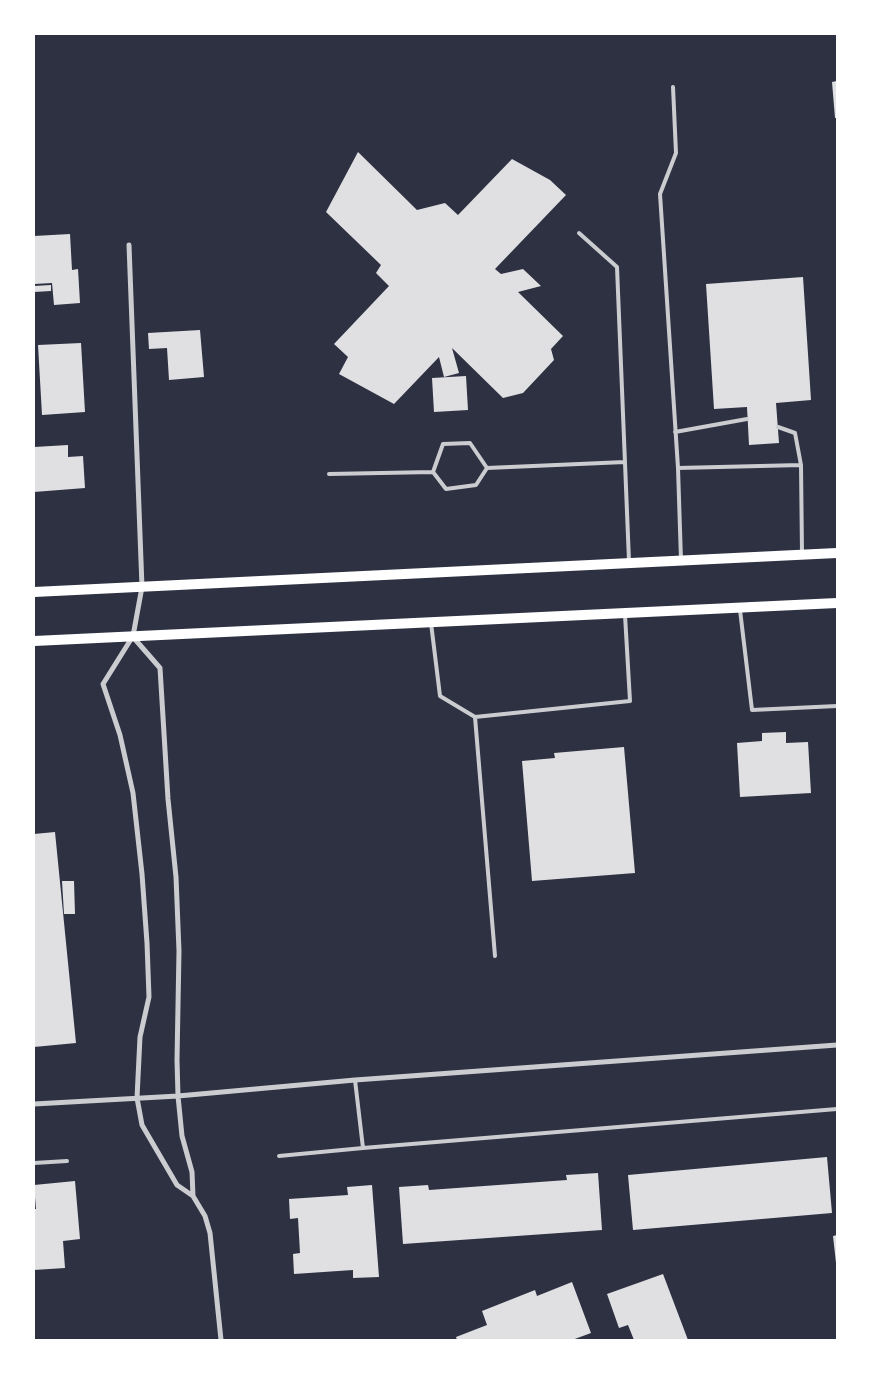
<!DOCTYPE html>
<style>
body{margin:0}
#map{position:relative;width:871px;height:1374px;overflow:hidden;background:#2d3142;font-family:Mulish,sans-serif}
canvas{display:block}
.frame{position:absolute;inset:0;border:35px solid #fff;pointer-events:none}
</style>
<div id="map">
<canvas width="871" height="1374"></canvas>
<div class="frame"></div>
</div>
<script>
const g = document.querySelector('canvas').getContext('2d');
g.lineJoin = 'round';
function fillPath(path, color) {
  g.fillStyle = color;
  g.fill(path, 'evenodd');
}
function poly(rows) {
  const path = new Path2D();
  for (const r of rows) {
    path.moveTo(r[0], r[1]);
    for (let i = 2; i < r.length; i += 2) path.lineTo(r[i], r[i + 1]);
  }
  return path;
}
function trace(path, color, width, dash) {
  g.strokeStyle = color;
  g.lineWidth = width;
  g.lineCap = dash ? 'butt' : 'round';
  g.setLineDash(dash || []);
  g.stroke(path);
}
fillPath(poly([
 [837,81,837,118,835,118,832,82],
 [358,152,417,210,445,203,458,215,512,159,550,180,566,195,495,269,501,274,523,269,541,286,518,292,563,336,551,349,554,360,523,393,503,398,452,348,459,373,444,377,439,357,394,404,339,374,348,357,334,344,389,286,376,273,381,265,326,212],
 [70,234,72,270,78,269,80,303,54,305,52,283,34,284,34,236],
 [803,277,811,400,776,403,779,443,749,445,747,407,714,409,706,284],
 [51,285,51,291,34,292,34,286],
 [200,330,204,377,169,380,167,348,149,349,148,333],
 [81,343,85,412,42,415,38,345],
 [466,376,468,410,434,412,432,378],
 [68,445,68,457,83,456,85,488,34,492,34,447],
 [786,732,786,743,808,742,811,793,740,797,737,743,762,741,762,733],
 [624,747,635,873,532,881,522,761,555,758,554,753],
 [55,832,76,1043,34,1047,34,834],
 [62,881,74,881,75,914,64,914],
 [827,1157,832,1213,633,1230,628,1175],
 [598,1173,602,1230,403,1244,399,1187,428,1185,429,1190,567,1180,566,1175],
 [75,1181,80,1239,63,1241,65,1268,34,1270,34,1209,36,1209,34,1185],
 [372,1185,379,1277,353,1278,353,1270,294,1274,293,1254,300,1253,298,1218,290,1219,289,1199,348,1195,347,1187],
 [837,1235,837,1263,836,1263,833,1236],
 [663,1274,688,1340,634,1340,628,1325,619,1328,607,1294],
 [572,1282,591,1333,572,1340,457,1340,456,1337,487,1325,482,1311,535,1290,537,1296]
]), '#e0e0e3');
trace(poly([
 [673,87,676,153,660,194,678,468],
 [579,233,617,267,629,561],
 [778,427,795,433,801,465],
 [675,432,747,419],
 [433,472,443,444,470,443,487,468],
 [329,474,433,472,446,489,476,485,487,468,625,462],
 [681,560,678,468,801,465,802,553],
 [740,610,752,710,837,706],
 [431,623,440,696,475,717,630,701,625,615],
 [475,717,495,956],
 [355,1080,363,1148,837,1109],
 [279,1156,363,1148],
 [34,1163,67,1161]
]), '#caccd0', 4);
trace(poly([
 [129,245,142,587,133,636,103,684,120,735,133,793,142,874,147,943,149,997,140,1037,137,1098,142,1125,177,1185,193,1196,205,1216,210,1233,221,1340],
 [133,637,160,668,168,799,176,877,179,951,177,1060,178,1096,182,1136,192,1172,193,1196],
 [34,1104,178,1096,355,1080,837,1045]
]), '#caccd0', 5);
trace(poly([
 [34,592,837,553],
 [34,641,837,603]
]), '#fff', 10);
</script>
